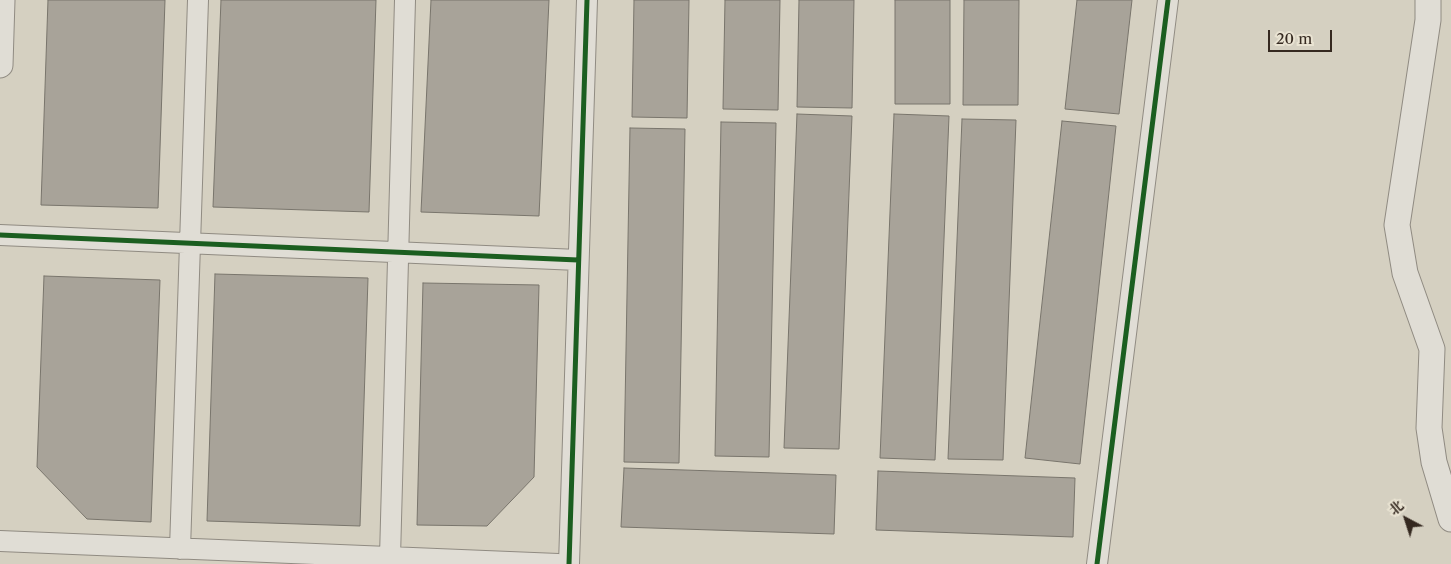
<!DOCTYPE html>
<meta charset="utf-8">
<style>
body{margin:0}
#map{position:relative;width:1451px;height:564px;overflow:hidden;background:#d5d0c1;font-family:"Libre Caslon Text","Noto Serif SC",serif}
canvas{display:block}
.north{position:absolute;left:1381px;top:494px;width:50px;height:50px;-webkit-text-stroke:4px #e9e3d2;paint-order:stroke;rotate:320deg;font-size:14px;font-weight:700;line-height:20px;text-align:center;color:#352920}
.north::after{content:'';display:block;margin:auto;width:18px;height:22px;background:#352920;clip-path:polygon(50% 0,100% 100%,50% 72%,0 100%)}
.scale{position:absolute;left:1268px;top:30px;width:64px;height:22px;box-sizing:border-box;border:2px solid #352920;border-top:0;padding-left:6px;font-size:15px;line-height:18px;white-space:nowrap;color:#352920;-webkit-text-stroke:4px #e9e3d2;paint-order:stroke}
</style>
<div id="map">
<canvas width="1451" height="564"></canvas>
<div class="north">北</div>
<div class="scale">20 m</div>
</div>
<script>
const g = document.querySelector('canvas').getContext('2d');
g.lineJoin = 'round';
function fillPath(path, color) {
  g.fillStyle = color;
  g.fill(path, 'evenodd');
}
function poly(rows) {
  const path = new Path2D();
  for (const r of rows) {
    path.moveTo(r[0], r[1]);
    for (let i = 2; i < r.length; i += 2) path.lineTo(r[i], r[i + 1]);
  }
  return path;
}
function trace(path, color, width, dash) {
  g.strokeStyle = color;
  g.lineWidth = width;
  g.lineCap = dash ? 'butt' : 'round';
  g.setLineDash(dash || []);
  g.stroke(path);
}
const building = poly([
 [48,0,165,0,158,208,41,205,48,0],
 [221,0,376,0,369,212,213,207,221,0],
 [431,0,549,0,539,216,421,212,431,0],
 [634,0,689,0,687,118,632,117,634,0],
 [725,0,780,0,778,110,723,109,725,0],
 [799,0,854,0,852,108,797,107,799,0],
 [895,0,950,0,950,104,895,104,895,0],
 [964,0,1019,0,1018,105,963,105,964,0],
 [1077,0,1132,0,1119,114,1065,109,1077,0],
 [797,114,852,116,839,449,784,448,797,114],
 [894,114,949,116,935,460,880,458,894,114],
 [962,119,1016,120,1003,460,948,459,962,119],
 [1062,121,1116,126,1080,464,1025,458,1062,121],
 [721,122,776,123,769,457,715,456,721,122],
 [630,128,685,129,679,463,624,462,630,128],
 [215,274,368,278,360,526,207,521,215,274],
 [44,276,160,280,151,522,87,519,37,467,44,276],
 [423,283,539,285,534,477,487,526,417,525,423,283],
 [624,468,836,475,834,534,621,527,624,468],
 [878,471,1075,478,1073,537,876,530,878,471]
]);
fillPath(building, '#a8a399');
trace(building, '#79756c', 1);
const minor = poly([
 [0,235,578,260],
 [0,541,558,564],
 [180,549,198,0],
 [390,557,405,0],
 [569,564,587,0],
 [1097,564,1168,0]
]);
const tertiary = poly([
 [1428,0,1428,20,1397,225,1405,273,1432,349,1429,428,1434,462,1451,519],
 [0,65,2,0]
]);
trace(minor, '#908b82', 22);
trace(tertiary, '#908b82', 27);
trace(minor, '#e0ddd5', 20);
trace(tertiary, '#e0ddd5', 25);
trace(poly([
 [0,235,578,260],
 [569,564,587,0],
 [1097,564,1168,0]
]), '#1b5e20', 5);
</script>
